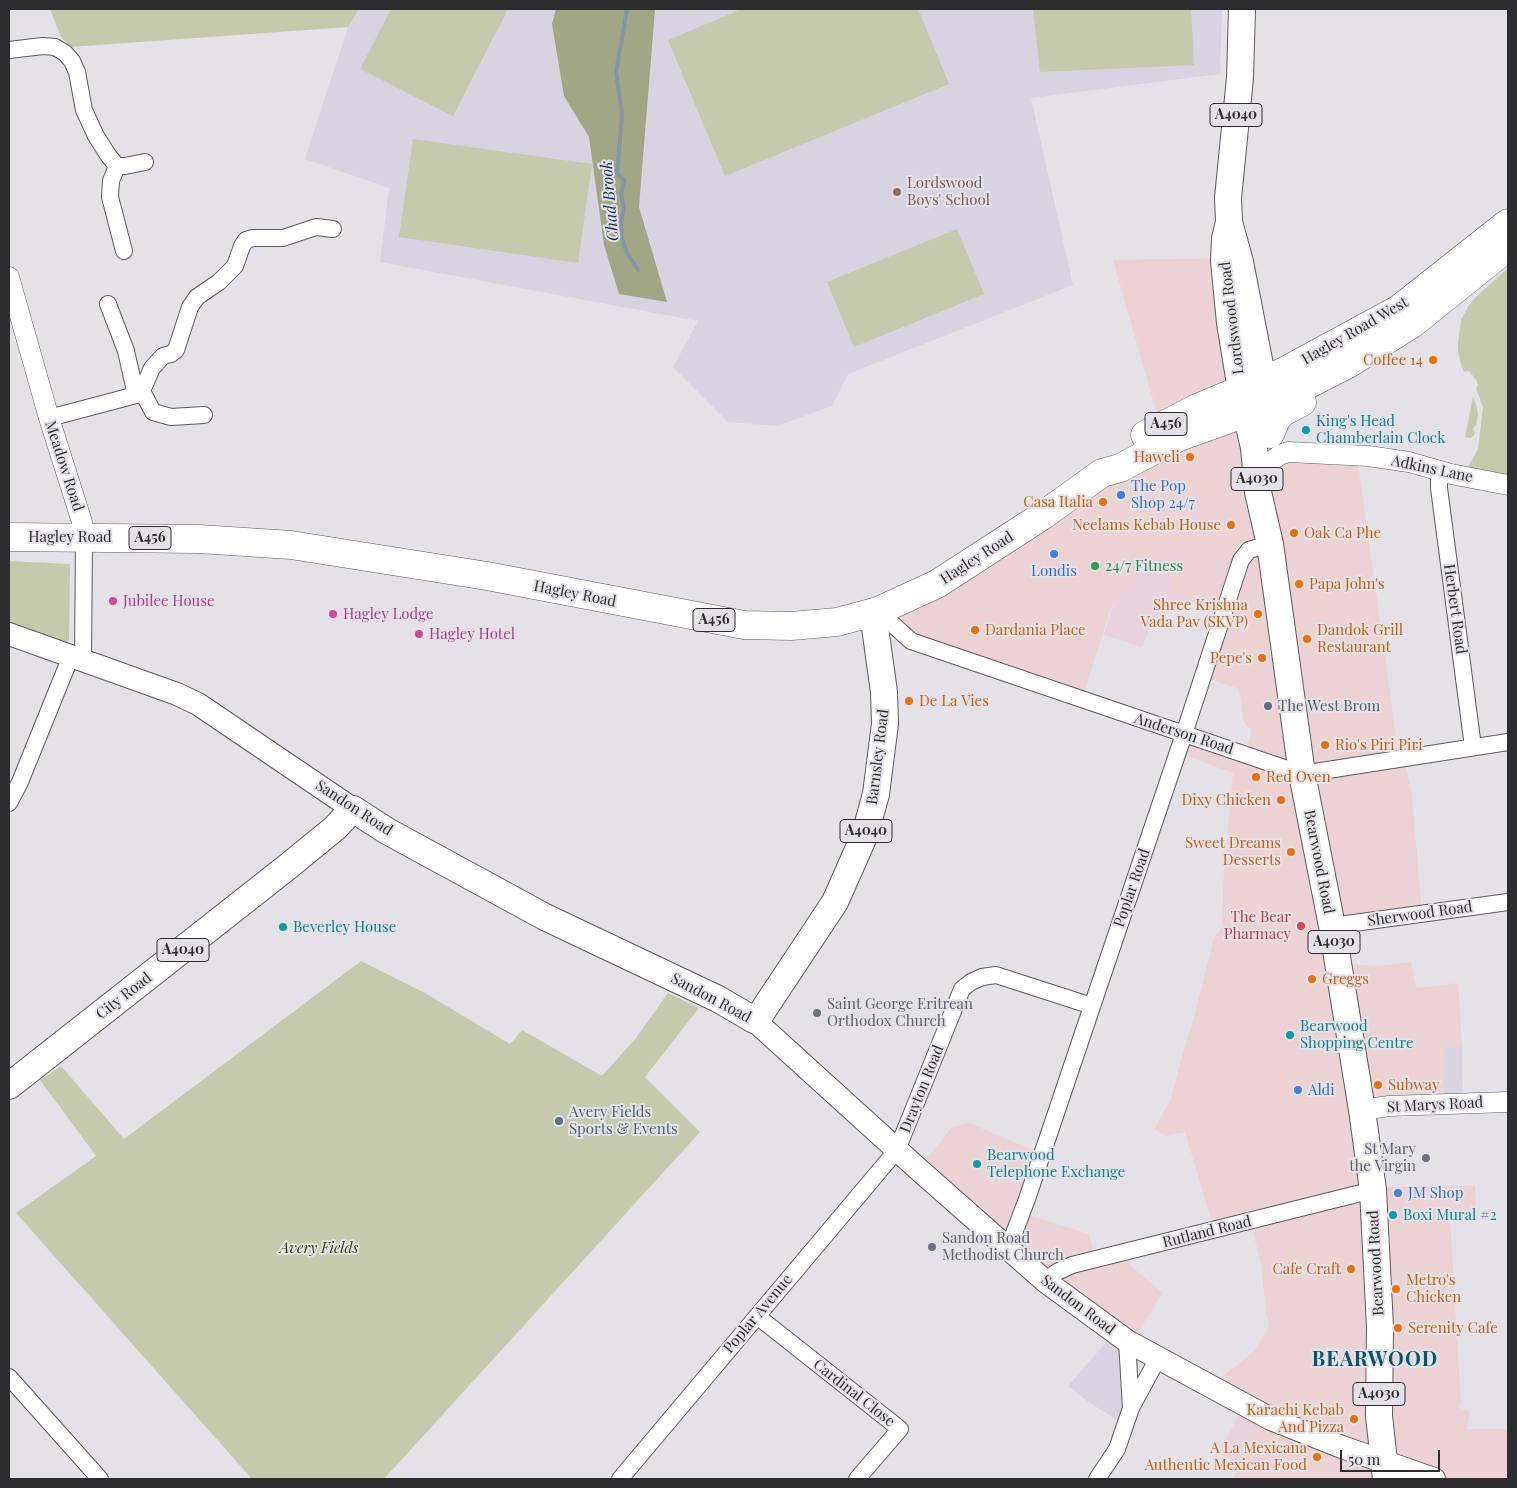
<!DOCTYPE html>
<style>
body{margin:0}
#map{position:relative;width:1517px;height:1488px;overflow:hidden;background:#e4e2e8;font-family:"Playfair Display",serif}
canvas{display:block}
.frame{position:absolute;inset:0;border:10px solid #2d2c2e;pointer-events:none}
.scale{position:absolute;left:1340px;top:1450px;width:100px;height:22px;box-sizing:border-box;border:2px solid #2d2c2e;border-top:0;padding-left:6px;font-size:15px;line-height:18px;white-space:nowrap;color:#2d2c2e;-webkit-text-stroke:4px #e4e2e8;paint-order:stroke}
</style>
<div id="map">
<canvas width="1517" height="1488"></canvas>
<div class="frame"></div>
<div class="scale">50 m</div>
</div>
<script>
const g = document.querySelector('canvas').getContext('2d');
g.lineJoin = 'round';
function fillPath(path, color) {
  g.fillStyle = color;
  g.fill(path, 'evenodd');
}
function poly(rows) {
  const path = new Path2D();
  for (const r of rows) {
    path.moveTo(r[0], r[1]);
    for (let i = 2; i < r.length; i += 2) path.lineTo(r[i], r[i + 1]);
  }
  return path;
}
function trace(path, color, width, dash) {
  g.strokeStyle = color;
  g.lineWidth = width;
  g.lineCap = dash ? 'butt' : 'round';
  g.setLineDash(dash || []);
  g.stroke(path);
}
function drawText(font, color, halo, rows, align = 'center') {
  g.font = font + ' "Playfair Display",serif';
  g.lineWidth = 4;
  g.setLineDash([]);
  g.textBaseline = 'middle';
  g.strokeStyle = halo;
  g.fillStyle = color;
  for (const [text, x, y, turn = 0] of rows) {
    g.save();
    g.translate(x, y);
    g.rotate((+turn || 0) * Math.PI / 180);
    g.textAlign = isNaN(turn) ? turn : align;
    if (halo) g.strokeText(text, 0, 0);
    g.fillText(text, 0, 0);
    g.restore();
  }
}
fillPath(poly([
 [1231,258,1263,461,1357,456,1399,758,1404,758,1412,795,1422,914,1332,926,1338,963,1377,966,1411,962,1416,988,1458,983,1462,1047,1443,1049,1444,1104,1363,1110,1373,1190,1391,1187,1475,1185,1476,1215,1450,1216,1461,1404,1457,1407,1470,1411,1467,1429,1508,1429,1508,1479,1232,1479,1265,1416,1215,1388,1221,1378,1254,1351,1269,1326,1266,1313,1261,1263,1250,1221,1214,1230,1185,1132,1166,1136,1154,1129,1171,1099,1183,1052,1193,1021,1214,937,1222,927,1224,868,1233,773,1178,753,1184,734,1244,753,1252,730,1244,723,1239,689,1203,677,1225,608,1169,591,1181,550,1141,575,1122,594,1110,611,1082,699,911,641,887,608,1163,435,1113,260],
 [969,1123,1028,1148,1043,1151,1022,1213,1089,1234,1096,1260,1127,1252,1130,1265,1163,1293,1131,1343,917,1168,933,1151,952,1127]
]), '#edd2d3');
fillPath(poly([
 [1182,550,1169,591,1226,607,1224,612,1185,600,1155,617,1142,647,1104,635,1111,611,1122,594,1141,575,1141,567],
 [1244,1404,1266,1416,1241,1464,1219,1454]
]), '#ead2dd');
fillPath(poly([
 [359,9,1222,9,1220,74,1031,98,1073,285,848,374,832,406,777,426,728,422,673,367,698,321,380,262,389,188,305,159,348,27],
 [1462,1047,1463,1104,1444,1104,1443,1048],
 [1115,1332,1144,1350,1139,1363,1131,1408,1125,1425,1087,1401,1068,1386]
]), '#d7d3e0');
fillPath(poly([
 [50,9,359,9,348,27,71,47,61,37],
 [391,9,508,9,453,116,360,69],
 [742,9,918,9,949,84,725,176,668,40],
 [1033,9,1191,9,1194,65,1040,72],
 [413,139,592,164,578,263,399,237],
 [957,229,984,294,854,347,827,282],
 [1508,268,1508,477,1468,467,1478,449,1483,407,1476,388,1478,385,1477,381,1469,371,1464,372,1462,367,1458,353,1458,343,1461,320,1469,305,1476,297],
 [1473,396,1476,404,1478,414,1476,426,1474,426,1473,430,1475,431,1475,434,1471,438,1465,437],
 [9,561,70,564,69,641,63,643,9,624],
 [361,961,425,993,510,1044,522,1030,602,1076,636,1038,668,993,699,1008,645,1077,700,1132,384,1479,252,1479,16,1213,96,1156,40,1080,61,1066,124,1139]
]), '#c4caab');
fillPath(poly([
 [556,9,655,9,639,207,667,302,619,294,604,245,589,137,564,96,552,24]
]), '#a1a784');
trace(poly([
 [627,9,616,72,622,115,617,173,624,181,621,194,624,208,621,221,622,238,627,253,638,270]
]), '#8494a9', 4);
const minor = poly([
 [9,50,43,46,55,47,65,53,72,61,77,72,84,110,96,136,108,155,117,166,125,166,145,162],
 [117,166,111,181,110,197,124,251],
 [108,304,126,351,136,395],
 [142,391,153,412,171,417,204,415],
 [49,418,136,395,142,391,152,368,163,356,171,354,176,350,190,307,197,297,219,282,235,266,242,246,246,240,253,238,283,238,316,227,333,229],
 [1439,471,1439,488,1473,747],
 [878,611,911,641,1302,774,1508,742],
 [83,660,84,537],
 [9,803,20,782,71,656],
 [1332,926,1508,902],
 [1008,1249,1027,1199,1184,734,1241,560,1249,550,1270,544],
 [1045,1281,1057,1272,1072,1265,1373,1190],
 [757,1316,900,1429,857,1479],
 [1127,1341,1131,1408],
 [9,1377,100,1479],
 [620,1479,897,1150,962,989,971,982,982,977,996,975,1092,1006],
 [1097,1479,1117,1449,1131,1408,1158,1358]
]);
const tertiary = poly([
 [9,277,49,418,82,522,84,537],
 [1268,463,1280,455,1288,452,1368,456,1409,462,1451,474,1508,485],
 [1362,1110,1389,1106,1508,1102]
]);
const secondary = poly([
 [9,634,177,694,198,704,353,809],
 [754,1020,917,1168,1045,1281,1127,1341,1271,1419,1342,1447,1434,1479]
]);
const primary = poly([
 [1242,9,1240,78,1228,198,1229,222,1240,262,1267,401],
 [1229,222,1225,239,1224,261,1230,323,1241,390,1254,448,1258,492,1270,544,1302,774,1332,926,1362,1110,1373,1190,1380,1327,1379,1416,1386,1479],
 [9,1086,286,868,335,828,353,809,387,831,545,917,718,999,754,1020,760,1015,835,902,865,834,876,794,885,724,884,692,873,613]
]);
const trunk = poly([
 [1270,434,1277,418,1283,412,1302,402],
 [1145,435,1195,409,1281,373,1399,309,1508,223],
 [9,537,199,539,291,545,487,576,744,625,791,626,837,622,878,611,937,584,1042,516,1102,473,1120,468,1179,437,1268,405,1350,363,1412,324,1508,247]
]);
trace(minor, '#5c5a5f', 18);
trace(tertiary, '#5c5a5f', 21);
trace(secondary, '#5c5a5f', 24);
trace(primary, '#5c5a5f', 28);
trace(trunk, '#5c5a5f', 29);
trace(minor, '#fff', 16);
trace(tertiary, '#fff', 20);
trace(secondary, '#fff', 22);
trace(primary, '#fff', 26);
trace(trunk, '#fff', 28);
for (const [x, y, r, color] of [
 [897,192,5,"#8d6e63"],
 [1433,360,5,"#e8710a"],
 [1306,430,5,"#0f9aa8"],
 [1190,457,5,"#e8710a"],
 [1121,495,5,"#3f7fe0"],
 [1103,502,5,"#e8710a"],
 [1231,525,5,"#e8710a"],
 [1294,533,5,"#e8710a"],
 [1054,554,5,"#3f7fe0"],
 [1095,566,5,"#2e9e5b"],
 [1299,584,5,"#e8710a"],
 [113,601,5,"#d1479c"],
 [333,614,5,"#d1479c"],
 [1258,614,5,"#e8710a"],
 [975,630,5,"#e8710a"],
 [419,634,5,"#d1479c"],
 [1307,639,5,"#e8710a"],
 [1262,658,5,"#e8710a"],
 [909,701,5,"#e8710a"],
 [1268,706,5,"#5c6f8a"],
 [1325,745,5,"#e8710a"],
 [1256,777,5,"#e8710a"],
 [1281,800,5,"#e8710a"],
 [1291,852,5,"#e8710a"],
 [1301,926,5,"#e0444e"],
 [283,927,5,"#0f9aa8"],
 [1312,979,5,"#e8710a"],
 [817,1013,5,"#6b7280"],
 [1290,1035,5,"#0f9aa8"],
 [1378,1085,5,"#e8710a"],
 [1298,1090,5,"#3f7fe0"],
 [559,1121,5,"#5c6f8a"],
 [1426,1158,5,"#6b7280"],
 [977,1164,5,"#0f9aa8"],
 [1398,1193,5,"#3f7fe0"],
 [1393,1215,5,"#0f9aa8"],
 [932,1247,5,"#6b7280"],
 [1351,1269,5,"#e8710a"],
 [1396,1289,5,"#e8710a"],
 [1398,1328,5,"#e8710a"],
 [1354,1419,5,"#e8710a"],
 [1317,1457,5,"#e8710a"]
]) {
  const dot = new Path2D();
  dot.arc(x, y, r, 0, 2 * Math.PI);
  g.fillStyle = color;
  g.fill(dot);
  trace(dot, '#e4e2e8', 2);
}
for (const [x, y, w] of [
 [1236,115,52],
 [1166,424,42],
 [1257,479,52],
 [150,538,42],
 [714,620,42],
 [866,831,52],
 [1334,942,52],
 [183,950,52],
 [1379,1394,52]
]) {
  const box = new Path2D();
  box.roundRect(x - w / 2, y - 11.5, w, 23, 4);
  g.fillStyle = '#e4e2e8';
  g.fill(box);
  trace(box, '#2d2c2e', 1);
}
drawText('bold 14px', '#2d2c2e', null, [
 ["A4040",1236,115],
 ["A456",1166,424],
 ["A4030",1257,479],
 ["A456",150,538],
 ["A456",714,620],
 ["A4040",866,831],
 ["A4030",1334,942],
 ["A4040",183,950],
 ["A4030",1379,1394]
]);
drawText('15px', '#785e54', '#e4e2e8', [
 ["Lordswood",907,183],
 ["Boys' School",907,200]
], 'left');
drawText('15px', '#2d2c2e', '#e4e2e8', [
 ["Lordswood Road",1232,318,-97],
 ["Hagley Road West",1355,331,-30],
 ["Meadow Road",64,466,72],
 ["Adkins Lane",1432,469,12],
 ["Hagley Road",70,537],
 ["Hagley Road",977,558,-33],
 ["Hagley Road",575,594,11],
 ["Herbert Road",1455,609,82],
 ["Anderson Road",1184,734,18],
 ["Barnsley Road",878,757,-83],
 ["Sandon Road",354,808,33],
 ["Bearwood Road",1319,862,79],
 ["Poplar Road",1132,888,-71],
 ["Sherwood Road",1420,914,-8],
 ["City Road",124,996,-38],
 ["Sandon Road",711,998,28],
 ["Drayton Road",922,1089,-68],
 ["St Marys Road",1435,1105,-3],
 ["Rutland Road",1207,1232,-14],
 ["Bearwood Road",1376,1263,-93],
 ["Sandon Road",1078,1305,37],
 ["Poplar Avenue",758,1314,-50],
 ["Cardinal Close",854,1393,38]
]);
drawText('15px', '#c56008', '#e4e2e8', [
 ["Coffee 14",1423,360],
 ["Haweli",1180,457],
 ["Casa Italia",1093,502],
 ["Neelams Kebab House",1221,525],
 ["Oak Ca Phe",1304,533,"left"],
 ["Papa John's",1309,584,"left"],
 ["Shree Krishna",1248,605],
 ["Vada Pav (SKVP)",1248,622],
 ["Dardania Place",985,630,"left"],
 ["Dandok Grill",1317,630,"left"],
 ["Restaurant",1317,647,"left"],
 ["Pepe's",1252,658],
 ["De La Vies",919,701,"left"],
 ["Rio's Piri Piri",1335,745,"left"],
 ["Red Oven",1266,777,"left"],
 ["Dixy Chicken",1271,800],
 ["Sweet Dreams",1281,843],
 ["Desserts",1281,860],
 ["Greggs",1322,979,"left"],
 ["Subway",1388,1085,"left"],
 ["Cafe Craft",1341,1269],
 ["Metro's",1406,1280,"left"],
 ["Chicken",1406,1297,"left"],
 ["Serenity Cafe",1408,1328,"left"],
 ["Karachi Kebab",1344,1410],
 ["And Pizza",1344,1427],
 ["A La Mexicana",1307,1448],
 ["Authentic Mexican Food",1307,1465]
], 'right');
drawText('15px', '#0d838f', '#e4e2e8', [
 ["King's Head",1316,421],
 ["Chamberlain Clock",1316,438],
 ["Beverley House",293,927],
 ["Bearwood",1300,1026],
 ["Shopping Centre",1300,1043],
 ["Bearwood",987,1155],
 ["Telephone Exchange",987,1172],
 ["Boxi Mural #2",1403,1215]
], 'left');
drawText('15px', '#366cbe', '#e4e2e8', [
 ["The Pop",1131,486],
 ["Shop 24/7",1131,503],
 ["Londis",1054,571,"center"],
 ["Aldi",1308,1090],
 ["JM Shop",1408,1193]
], 'left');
drawText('15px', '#27864d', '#e4e2e8', [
 ["24/7 Fitness",1105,566]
], 'left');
drawText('15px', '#b23c85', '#e4e2e8', [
 ["Jubilee House",123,601],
 ["Hagley Lodge",343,614],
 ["Hagley Hotel",429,634]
], 'left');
drawText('15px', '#4e5e75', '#e4e2e8', [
 ["The West Brom",1278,706],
 ["Avery Fields",569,1112],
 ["Sports & Events",569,1129]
], 'left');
drawText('15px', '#be3a42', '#e4e2e8', [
 ["The Bear",1291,917],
 ["Pharmacy",1291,934]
], 'right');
drawText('15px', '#5b616d', '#e4e2e8', [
 ["Saint George Eritrean",827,1004],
 ["Orthodox Church",827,1021],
 ["St Mary",1416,1149,"right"],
 ["the Virgin",1416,1166,"right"],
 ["Sandon Road",942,1238],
 ["Methodist Church",942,1255]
], 'left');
drawText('italic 15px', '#373d00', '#e4e2e8', [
 ["Avery Fields",319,1248]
]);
drawText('italic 16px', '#0a2a50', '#e4e2e8', [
 ["Chad Brook",610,201,-95]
]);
g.letterSpacing = '1px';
drawText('bold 20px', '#08536f', '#e4e2e8', [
 ["BEARWOOD",1375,1360]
]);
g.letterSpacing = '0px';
</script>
